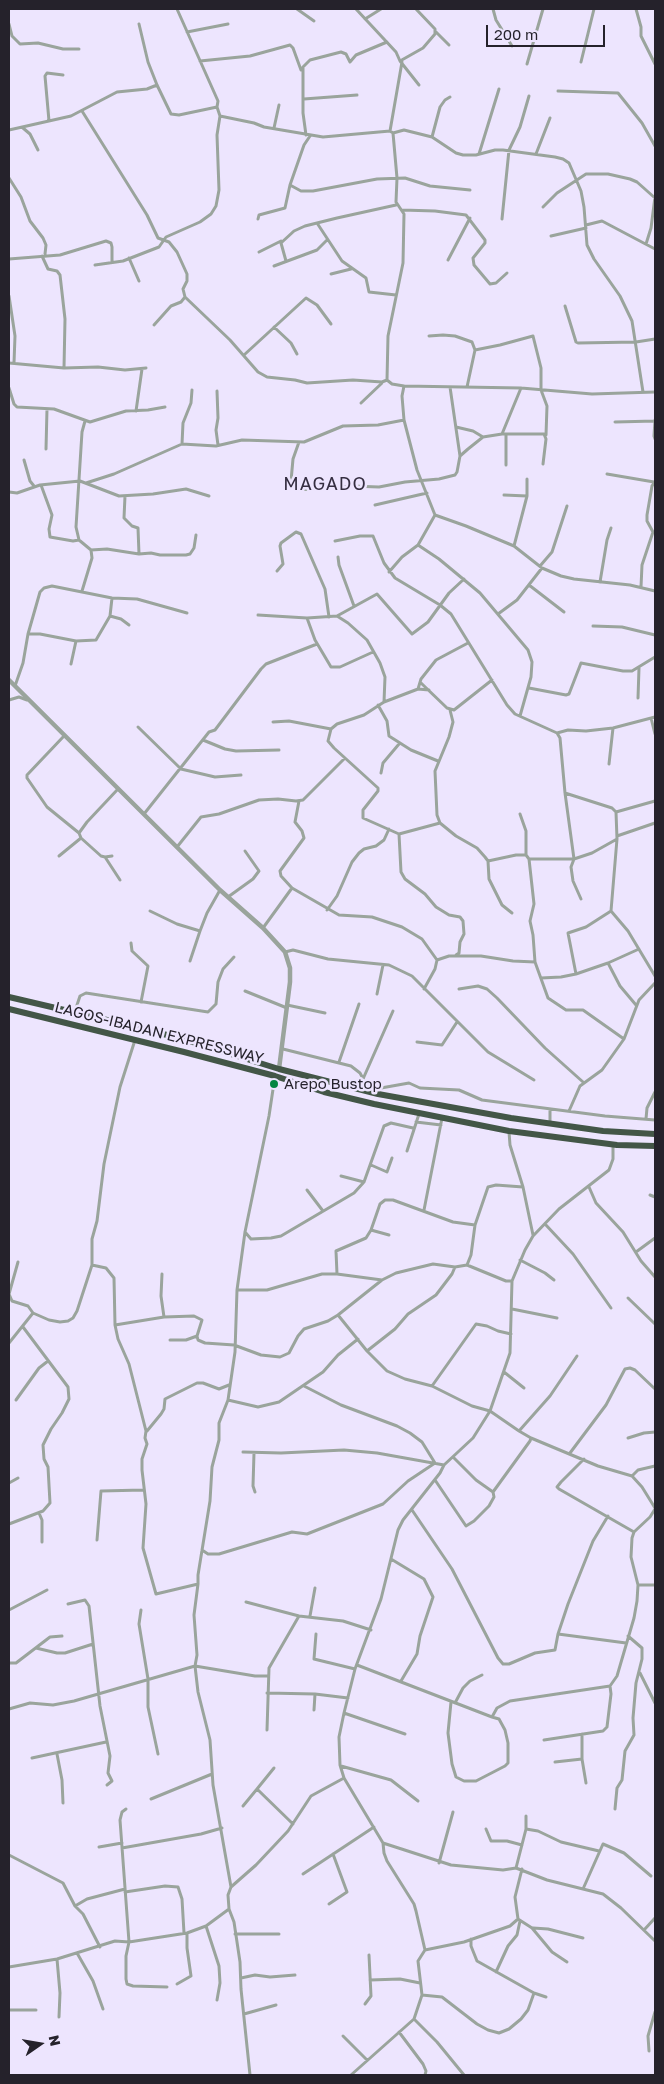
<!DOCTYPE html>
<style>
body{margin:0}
#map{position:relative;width:664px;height:2084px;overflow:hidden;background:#ede5fe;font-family:"Golos Text",sans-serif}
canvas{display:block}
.frame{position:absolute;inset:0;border:10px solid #25222b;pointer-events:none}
.north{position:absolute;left:15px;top:2019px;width:50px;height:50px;-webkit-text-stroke:4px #ede5fe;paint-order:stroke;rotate:77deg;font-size:14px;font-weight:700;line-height:20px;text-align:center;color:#25222b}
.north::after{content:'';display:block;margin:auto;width:18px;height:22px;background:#25222b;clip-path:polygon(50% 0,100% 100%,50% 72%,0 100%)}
.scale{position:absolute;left:486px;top:25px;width:119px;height:22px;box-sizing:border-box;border:2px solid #25222b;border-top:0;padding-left:6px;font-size:15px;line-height:18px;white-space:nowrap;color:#25222b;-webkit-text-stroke:4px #ede5fe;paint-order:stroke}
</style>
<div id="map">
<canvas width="664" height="2084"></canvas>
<div class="frame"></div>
<div class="north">N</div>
<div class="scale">200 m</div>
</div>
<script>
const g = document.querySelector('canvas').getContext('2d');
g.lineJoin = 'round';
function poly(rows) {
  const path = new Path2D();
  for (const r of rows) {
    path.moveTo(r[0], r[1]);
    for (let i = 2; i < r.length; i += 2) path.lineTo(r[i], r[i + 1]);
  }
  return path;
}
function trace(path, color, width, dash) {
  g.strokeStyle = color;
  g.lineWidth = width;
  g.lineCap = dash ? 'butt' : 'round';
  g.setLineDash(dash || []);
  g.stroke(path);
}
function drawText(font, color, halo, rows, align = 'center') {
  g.font = font + ' "Golos Text",sans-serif';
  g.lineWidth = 5;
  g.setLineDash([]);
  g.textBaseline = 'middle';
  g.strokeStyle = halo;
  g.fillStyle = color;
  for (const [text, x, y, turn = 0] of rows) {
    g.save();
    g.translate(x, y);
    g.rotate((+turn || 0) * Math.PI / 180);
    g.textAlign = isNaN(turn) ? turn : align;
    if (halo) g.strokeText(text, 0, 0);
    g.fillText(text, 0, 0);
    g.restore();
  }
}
trace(poly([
 [297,9,314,21],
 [356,9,396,52,400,61,419,85],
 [493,9,496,20,512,46],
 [636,9,641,27,641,36,655,64],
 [365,19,381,9],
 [9,24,12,36,20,44,38,43,63,49,79,49],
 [139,24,148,62,157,85,171,114,179,115,217,107],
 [187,32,228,24],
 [436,32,449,45],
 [200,61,250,56,290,45,293,48,301,70],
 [400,61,423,48,435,34,435,29,416,9],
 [402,62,390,131,393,133,397,178,396,202,404,214,403,263,388,336,387,380,392,384,404,386,521,388,592,394,655,392],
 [581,62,594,9],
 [527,64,543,9],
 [558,91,618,93,642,123,655,146],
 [304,99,357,95],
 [82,111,147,215,158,238,169,242,177,252,187,274,187,281,183,289,185,297,230,340,258,372,267,377,295,380,307,383,353,380,382,382,387,380],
 [220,116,254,123,264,127,323,137,390,131],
 [49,121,45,76,47,73,63,75],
 [23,128,30,134,38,150],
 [274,128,279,105],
 [9,130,71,116,117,92,147,89,157,85],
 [393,133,404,130,432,137,456,153,463,155,476,155,495,150,503,150,555,157,563,159,569,163,581,191,584,207,587,245,594,259,620,296,632,321,643,392],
 [306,135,303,113,303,67,310,60,341,52,346,54,350,62,356,55,387,42],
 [432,137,440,107,445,100,450,97],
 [479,154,499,89],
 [536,154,550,118],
 [9,178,21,197,30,221,43,238,46,245,45,254],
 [290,185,301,191,313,191,377,179,405,178,430,186,470,190],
 [543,207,557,193,586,174,608,174,630,179,637,182,655,198],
 [402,210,435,211,466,215,485,240,485,243,473,258,474,265,490,284,496,283,507,273],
 [258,219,259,215,285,208,290,185,304,145,310,136],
 [502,219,509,150,520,127,529,96],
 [317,223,342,261,366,278,369,292,396,295],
 [586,225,602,221,655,249],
 [551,236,586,228],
 [646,244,651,228,655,197],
 [259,252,281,241],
 [42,256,48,269,57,271,60,275,65,319,64,368],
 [129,258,139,281],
 [9,259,60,255,106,241,111,243,112,247,112,262],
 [448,260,470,218],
 [286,261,281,243,294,231,305,226,337,218,396,205],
 [95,265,123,261,159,247,166,237,200,222,211,214,216,206,219,190,217,135,220,116,217,107,218,101,177,9],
 [274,266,317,250,327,240],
 [331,274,351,269],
 [9,296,15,336,14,363],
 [565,306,576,342,578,343,636,342,655,339],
 [154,325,171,306,181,302,185,297],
 [274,327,291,343,297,354],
 [429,336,443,335,455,336,472,342,475,350,467,387],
 [475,350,500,345,533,336,541,368,541,390,547,406,546,435],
 [244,355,306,298,317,305,331,324],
 [9,363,64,368,98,367,125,370,146,368],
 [450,387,460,456],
 [9,388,14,404,17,407,54,409,90,422,126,411,148,410,165,407],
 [217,391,218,418,216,430,218,445],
 [361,403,382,383],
 [136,411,142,369],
 [655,420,654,436,655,439],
 [85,421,82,432,76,527,79,540,91,550,107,549,139,554,151,553,160,555,186,555,190,554,194,548,196,535],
 [615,422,655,421],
 [456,427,473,431,483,437],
 [502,434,521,388],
 [299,442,293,459,291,481,292,486,297,490,352,486,379,487,405,482,439,479,455,475,457,472,460,456,468,449,483,437,502,434,544,434,546,439,543,464],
 [182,444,183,423,191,403,192,390],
 [46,449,47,409],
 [24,460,30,481,34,486],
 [506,465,506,434],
 [607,474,654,482],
 [86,483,114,474,182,444,216,446,242,440,304,442,343,426,378,425,404,420],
 [41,485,52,515,49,529,50,537,73,541,79,540],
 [9,492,17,493,40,485,80,481,119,496,153,494,186,489,209,496],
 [504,495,527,496,527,479],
 [125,496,124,518,132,526,138,528,139,554],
 [375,505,427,493],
 [435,515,466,526,514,546,542,568,561,576,574,579,630,585,655,591],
 [335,541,360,536,373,536,384,563,395,578,440,605,451,614,507,705,515,714,557,733,568,730,586,731,613,728,655,717],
 [418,545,439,559,480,593,528,650,532,662,531,677,520,716],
 [514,546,527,496],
 [338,557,339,565,354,606],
 [540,566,552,552,567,506],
 [277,571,283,564,280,546,281,543,296,532,301,534,325,589,329,617],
 [389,572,402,557,418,545,435,515,417,470,404,420,402,396,404,386],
 [600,582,607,540,611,528],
 [529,585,564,612],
 [641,587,642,565,653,532,647,521,647,515,652,486,655,482],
 [82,591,92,558,91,550],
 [498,614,517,600,542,568],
 [258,615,307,618,337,616,377,594,412,634,428,622,449,593,464,579],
 [110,616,121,619,129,625],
 [337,616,348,623,367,640,380,663,385,677,384,702],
 [307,618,315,640,331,667,340,667,373,652],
 [593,626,622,627,655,635],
 [28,634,40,634,76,641,96,640,110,616,112,598],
 [71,664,76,641],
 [421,683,447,708,454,710,492,680],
 [15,686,23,663,28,634,40,592,44,588,52,586,112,598,137,599,187,613],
 [529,688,566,695,569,694,581,663,623,671,632,671,655,657],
 [418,689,421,679,436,660,468,643],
 [429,690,418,689,384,702,364,715,337,724,331,729,328,741,334,748,378,788,378,791,363,810,363,818,399,834,440,823],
 [638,698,639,668],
 [9,700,19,697,27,700],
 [378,705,387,721,389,736,411,750,438,761],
 [450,710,453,722,449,737,435,771,437,815,440,823,456,836,477,848,485,857,488,861,489,879,502,905,512,913],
 [651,718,655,734],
 [273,722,289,721,331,729],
 [138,727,181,769,215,777,241,775],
 [557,733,560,738,565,793,574,859,571,867,573,881,581,899],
 [64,736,27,775,27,778,47,807,79,833,81,838,101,856,105,857,112,856],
 [203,740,225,749,236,751,279,750],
 [609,764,613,728],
 [381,773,383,763,399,744],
 [565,793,612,808,616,812,617,839,611,911,628,931,655,976],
 [299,801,295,822,302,831,304,838,280,871,281,876,292,888,339,915,372,917,402,927,422,939,437,960],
 [616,812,655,801],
 [144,814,209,732,215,730,261,669,266,664,317,644],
 [520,814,526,831,526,855],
 [79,833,87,822,118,789],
 [399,834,401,872,405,879,425,894,436,907,449,915,460,917,463,921,464,934,460,942,459,953,456,955],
 [617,836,655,823],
 [177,847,201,817,219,814,259,800,278,799,296,801,303,800,345,758],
 [59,856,81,838],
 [105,857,120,880],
 [529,859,534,904,530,921,533,935,535,962,548,998,566,1010,583,1010,624,1039],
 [488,861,516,855,526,855,529,859,574,859,592,853,617,839],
 [228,897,253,879,259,871,245,851],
 [327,910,337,896,352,862,359,853,364,849,376,846,384,840,389,829],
 [150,911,177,924,200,931,190,961],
 [263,928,292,888],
 [200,931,207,913,220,890],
 [131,943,132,951,148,966,141,1002],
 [285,952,293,950,328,959,389,965,412,976,488,1052,534,1080],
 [608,963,620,986,636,1005],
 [576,974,568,933,586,927,611,911],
 [541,978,561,977,576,974,608,963,639,949],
 [424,989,435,969,437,960,449,956,481,956,513,961,535,962],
 [459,989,478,986,487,989,497,998,545,1048,583,1082],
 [245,991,287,1008],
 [377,994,383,965],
 [287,1005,325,1013],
 [75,1011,80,996,86,993,208,1012,216,1004,218,982,223,969,234,957],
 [417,1042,442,1045,457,1022],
 [283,1049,351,1066,360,1073,366,1084,381,1088,409,1083,420,1088,459,1090,482,1100,605,1116,655,1120],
 [339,1062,359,1004],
 [363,1079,393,1011],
 [569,1111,580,1086,602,1070,624,1039,639,1000,655,983],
 [646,1119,647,1108,655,1092],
 [416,1122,441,1125],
 [550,1123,550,1109],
 [509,1132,510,1145,523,1187,533,1235],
 [613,1144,613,1159,609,1170,559,1209,533,1236,525,1250,512,1281,510,1353,490,1411,473,1438,444,1465,440,1473,403,1520,398,1530,381,1599,355,1669,344,1713,339,1737,340,1765,344,1778,383,1843,451,1865,503,1870,516,1868,547,1880,603,1894,621,1908,655,1941],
 [407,1151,419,1114],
 [371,1165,387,1172,392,1158],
 [341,1176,364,1182],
 [589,1187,596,1203,623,1232,641,1261,655,1277],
 [307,1190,323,1211],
 [650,1195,655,1197],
 [424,1210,442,1118],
 [545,1224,573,1254,611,1308],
 [371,1230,389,1235],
 [245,1232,251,1239,271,1238,281,1236,354,1193,364,1182,384,1126,391,1123,413,1128],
 [636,1252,655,1238],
 [520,1260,545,1273,554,1280],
 [92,1265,106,1268,114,1278,115,1325,118,1339,129,1364,146,1431,145,1438,147,1444,142,1459,142,1470,146,1504,143,1548,156,1594,198,1584],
 [467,1265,471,1255,475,1225,488,1187,496,1185,523,1187],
 [162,1274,161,1296,164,1317],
 [337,1274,336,1251,366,1238,371,1230,380,1204,385,1200,393,1200,453,1222,475,1225],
 [237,1290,267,1290,322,1274,337,1274,382,1280],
 [9,1294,12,1301,28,1306,33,1313,49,1320,60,1322,68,1321,73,1318,77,1311,92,1265,92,1239,97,1221,104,1164,120,1087,135,1040],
 [9,1294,18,1262],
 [628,1298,655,1324],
 [512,1309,557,1318],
 [338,1315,367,1351,387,1371,405,1379,432,1386,472,1406,490,1411,519,1431],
 [115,1325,164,1317,194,1316,202,1320,197,1336,198,1340,205,1343,234,1345,261,1355,280,1357,289,1353,298,1336,304,1329,328,1321,338,1315,382,1280,396,1273,433,1264,455,1267,467,1265,506,1281,512,1281],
 [170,1340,186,1340,197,1336],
 [9,1343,33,1313],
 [367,1351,395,1329,408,1314,436,1295,452,1274,455,1267],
 [504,1372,524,1388],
 [432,1386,476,1324,487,1326,498,1331,511,1334],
 [16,1400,39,1368,48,1361],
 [228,1400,258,1407,279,1402,323,1372,338,1355,358,1339],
 [147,1431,161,1414,164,1409,165,1399,197,1383,203,1383,219,1389,229,1385],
 [531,1438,598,1466,632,1476,642,1487,655,1508],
 [628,1438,644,1433,655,1432],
 [243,1452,281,1453,344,1450,377,1453,444,1465],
 [254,1453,253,1486,255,1492],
 [570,1453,606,1405,625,1369,630,1368,635,1370,655,1389],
 [453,1457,476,1480,493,1492,530,1441,531,1438,519,1431,550,1396,577,1356],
 [584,1459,561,1482,557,1487,559,1489,634,1532],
 [632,1476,638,1470,655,1466],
 [435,1480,466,1526,474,1521,489,1506,494,1497,493,1492],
 [9,1483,18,1478],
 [412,1510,452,1569,498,1658,503,1664,509,1664,535,1653,555,1650,558,1634,568,1604,593,1541,608,1516],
 [39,1513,42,1520,42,1542],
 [9,1524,43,1511,50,1503,48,1467,44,1459,43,1445,51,1429,62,1413,69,1399,68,1387,23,1327],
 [97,1540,101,1491,143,1490],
 [202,1550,208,1554,219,1554,292,1532,307,1534,383,1504,408,1481,435,1463,422,1442,410,1433,397,1426,341,1405,304,1386],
 [391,1559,424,1579,433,1597,420,1636,417,1654,401,1681],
 [638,1585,655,1585],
 [246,1602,299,1616,343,1621,371,1630],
 [68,1604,85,1600,89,1606,100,1706,110,1756,108,1773,112,1781,107,1785],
 [9,1610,47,1590],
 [141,1610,139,1624,148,1679,148,1707,158,1754],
 [310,1616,315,1588],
 [316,1634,314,1659,355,1669],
 [558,1634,626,1643],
 [36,1648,57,1653,65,1653,93,1644],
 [9,1663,16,1663,50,1637,62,1636],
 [357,1665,492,1717,497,1708,510,1701,610,1686,617,1676,634,1618,637,1601,638,1585,631,1557,632,1538,634,1532,650,1517,655,1509],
 [640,1673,655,1703],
 [267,1693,315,1694],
 [451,1702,448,1733,452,1764,456,1777,464,1781,476,1781,505,1766,508,1763,508,1743,505,1730,499,1719,492,1717],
 [455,1703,463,1688,470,1681,482,1675],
 [9,1709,30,1703,53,1705,74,1701,195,1666,255,1676,268,1676],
 [314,1710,315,1694,348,1698],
 [344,1713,405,1734],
 [267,1730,269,1668,299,1616],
 [582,1734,582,1759,586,1783],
 [544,1740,603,1731,607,1727,611,1694,610,1686],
 [57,1754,62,1780,63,1803],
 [32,1758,106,1742],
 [555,1762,582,1759],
 [341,1766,391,1780,418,1801],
 [274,1768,257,1789,293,1824],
 [151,1799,212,1774],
 [243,1806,257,1789],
 [126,1809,122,1812,120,1820,129,1942,126,1956,126,1979,127,1984,133,1986,167,1987],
 [615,1809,617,1788,622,1780,625,1751,634,1735,633,1718,636,1683,642,1659,642,1648,628,1636],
 [486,1829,491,1841,507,1841,522,1845],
 [526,1829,538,1831,561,1842,599,1851],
 [99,1847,122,1843],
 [122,1848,201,1834,222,1828],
 [9,1855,63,1883,75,1906,83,1914,100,1947],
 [439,1863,453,1812],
 [516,1868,526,1829,526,1816],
 [522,1869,515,1897,518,1919,532,1928,552,1952,567,1962],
 [303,1874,374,1827],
 [231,1887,256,1865,288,1831,311,1796,344,1778],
 [583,1889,603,1844,624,1853,651,1876],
 [125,1892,165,1886,178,1887,182,1899,184,1933],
 [329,1904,347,1892,333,1854],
 [75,1906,87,1899,125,1889],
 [206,1926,219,1966,220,1983,217,2000],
 [533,1928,548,1929,583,1938],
 [644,1930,655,1918],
 [235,1934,279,1934],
 [471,1939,471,1946,477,1961,534,1993,546,1997],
 [425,1950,464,1942,510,1926,518,1919],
 [77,1953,93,1981,103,2009],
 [57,1959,60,1993,59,2017],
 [9,1967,57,1959,115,1941,129,1942,187,1933,206,1926,229,1909],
 [496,1972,508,1946,517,1935,520,1921],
 [241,1978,255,1975,270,1977,295,1975],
 [370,1980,400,1979,420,1983],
 [177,1984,191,1976,187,1948,187,1933],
 [422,1995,442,1997,477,2024,488,2030,499,2033,509,2029,521,2019,528,2010,534,1993],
 [365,2004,371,1996,369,1955],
 [9,2010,36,2010],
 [244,2014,276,2005],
 [414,2019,437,2042,464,2075],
 [399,2032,423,2064,426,2071,425,2075],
 [343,2036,367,2060],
 [649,2051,648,2036,655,2012],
 [250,2075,241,1989,240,1962,234,1922,229,1909,228,1895,231,1887,213,1785,210,1740,198,1692,195,1666,197,1655,194,1615,198,1584,198,1575,210,1501,212,1467,219,1440,219,1423,228,1400,235,1352,237,1290,245,1232,269,1116,275,1076],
 [351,2075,414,2019,422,1995,418,1961,425,1950,416,1911,414,1904,387,1861,384,1853,383,1843]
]), '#9aa49c', 3);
trace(poly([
 [9,680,220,890,263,928,285,952,290,968,290,982,279,1069]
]), '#9aa49c', 4.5);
trace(poly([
 [9,997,141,1028,189,1041,279,1069,378,1094,511,1118,603,1131,655,1134],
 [9,1009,184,1052,275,1076,324,1092,374,1104,509,1131,617,1145,655,1146]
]), '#435647', 6);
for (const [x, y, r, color] of [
 [274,1084,5,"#048642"]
]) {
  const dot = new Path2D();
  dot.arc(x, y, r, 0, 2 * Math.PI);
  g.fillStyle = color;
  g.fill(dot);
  trace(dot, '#ede5fe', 2);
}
drawText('15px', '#25222b', '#ede5fe', [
 ["LAGOS-IBADAN EXPRESSWAY",159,1033,14]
]);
drawText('15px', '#25222b', '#ede5fe', [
 ["Arepo Bustop",284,1084]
], 'left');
g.letterSpacing = '1px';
drawText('18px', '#352e41', '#ede5fe', [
 ["MAGADO",325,484]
]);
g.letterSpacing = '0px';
</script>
